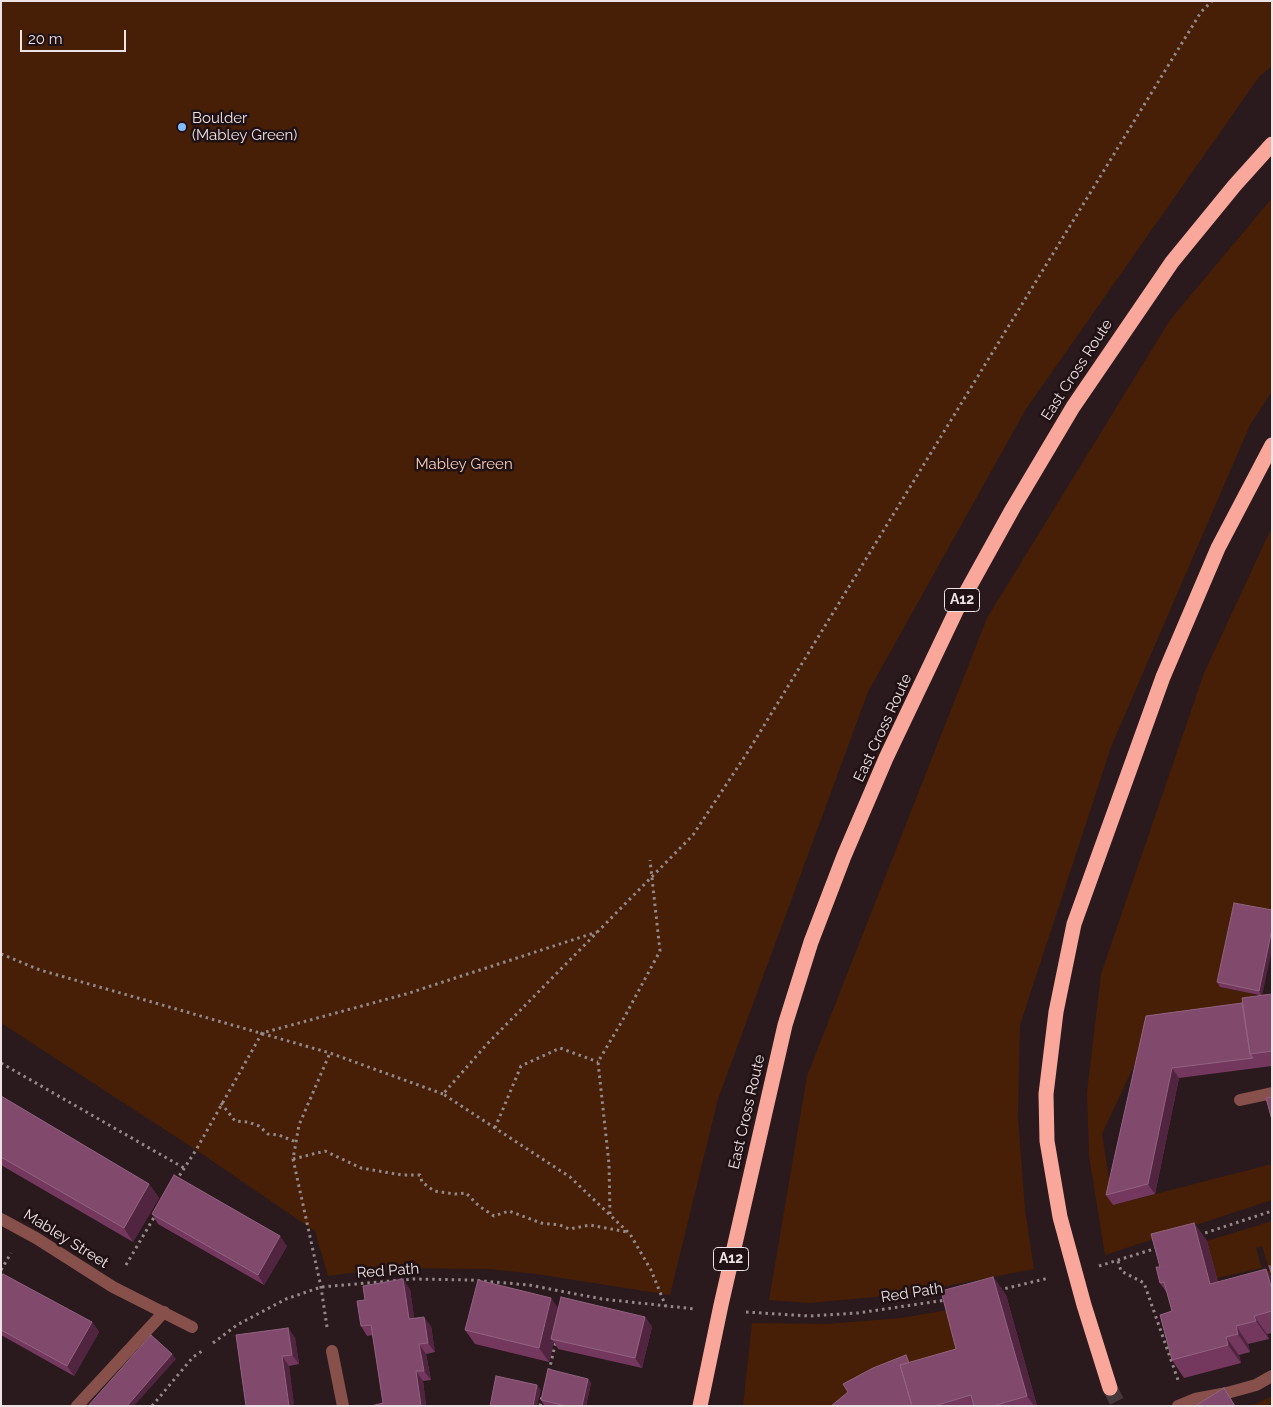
<!DOCTYPE html>
<style>
body{margin:0}
#map{position:relative;width:1273px;height:1407px;overflow:hidden;background:#2a1a1d;font-family:Raleway,sans-serif}
canvas{display:block}
.frame{position:absolute;inset:0;border:2px solid #ede2e4;pointer-events:none}
.scale{position:absolute;left:20px;top:30px;width:106px;height:22px;box-sizing:border-box;border:2px solid #ede2e4;border-top:0;padding-left:6px;font-size:15px;line-height:18px;white-space:nowrap;color:#ede2e4;-webkit-text-stroke:4px #201114;paint-order:stroke}
</style>
<div id="map">
<canvas width="1273" height="1407"></canvas>
<div class="frame"></div>
<div class="scale">20 m</div>
</div>
<script>
const g = document.querySelector('canvas').getContext('2d');
g.lineJoin = 'round';
function fillPath(path, color) {
  g.fillStyle = color;
  g.fill(path, 'evenodd');
}
function poly(rows) {
  const path = new Path2D();
  for (const r of rows) {
    path.moveTo(r[0], r[1]);
    for (let i = 2; i < r.length; i += 2) path.lineTo(r[i], r[i + 1]);
  }
  return path;
}
function trace(path, color, width, dash) {
  g.strokeStyle = color;
  g.lineWidth = width;
  g.lineCap = dash ? 'butt' : 'round';
  g.setLineDash(dash || []);
  g.stroke(path);
}
function drawText(font, color, halo, rows, align = 'center') {
  g.font = font + ' Raleway,sans-serif';
  g.lineWidth = 5;
  g.setLineDash([]);
  g.textBaseline = 'middle';
  g.strokeStyle = halo;
  g.fillStyle = color;
  for (const [text, x, y, turn = 0] of rows) {
    g.save();
    g.translate(x, y);
    g.rotate((+turn || 0) * Math.PI / 180);
    g.textAlign = isNaN(turn) ? turn : align;
    if (halo) g.strokeText(text, 0, 0);
    g.fillText(text, 0, 0);
    g.restore();
  }
}
fillPath(poly([
 [1,1,1272,1,1272,66,1259,77,1026,409,868,692,718,1099,670,1295,536,1274,489,1269,391,1268,328,1276,315,1231,196,1150,1,1023],
 [1272,198,1272,391,1250,425,1111,747,1020,1025,1018,1117,1025,1209,1034,1269,906,1294,810,1303,769,1300,807,1076,987,618,1170,320],
 [1272,527,1272,915,1220,987,1254,994,1252,1012,1153,1025,1102,1134,1113,1205,1272,1164,1272,1200,1105,1255,1089,1156,1087,1092,1101,974,1204,673],
 [1272,1221,1272,1289,1223,1302,1218,1283,1269,1270,1268,1266,1262,1246,1256,1248,1262,1268,1217,1278,1207,1241],
 [954,1309,969,1367,850,1406,743,1406,752,1323,826,1324,901,1318],
 [1272,1396,1272,1406,1242,1406,1256,1404]
]), '#461f06');
trace(poly([
 [1110,1388,1119,1406]
]), '#47383b', 15, [15, 8]);
trace(poly([
 [1,954,40,970,330,1053,443,1094],
 [1,1063,184,1168],
 [221,1103,235,1121,248,1122,259,1126,268,1134,279,1135,296,1142],
 [495,1128,521,1066,560,1048,598,1062],
 [293,1159,325,1151,361,1168,402,1175,420,1175,422,1182,434,1191,455,1194,466,1193,479,1206,494,1216,509,1211,541,1223,560,1225,569,1229,590,1225,627,1232],
 [176,1181,196,1150,262,1033,406,994,597,932],
 [610,1214,609,1164,598,1062,625,1016,660,951,650,860],
 [1199,1235,1272,1211],
 [1118,1261,1121,1271,1144,1283,1178,1380],
 [126,1265,156,1214],
 [1099,1266,1157,1248],
 [1,1270,11,1253],
 [999,1290,1049,1278],
 [666,1307,651,1270,630,1234,570,1177,443,1094,488,1043,693,835,749,750,1201,12,1212,1],
 [746,1312,809,1316,858,1313,946,1300],
 [327,1327,321,1287,293,1159,299,1125,330,1053],
 [213,1343,237,1325,286,1299,321,1287,414,1279,471,1280,529,1285,602,1299,695,1309],
 [549,1371,556,1341],
 [152,1406,193,1357,202,1351],
 [540,1406,542,1397]
]), '#95888a', 3, [2.5, 4]);
trace(poly([
 [77,1406,164,1312]
]), '#87504a', 12);
trace(poly([
 [1240,1100,1272,1093],
 [1,1219,36,1238,113,1287,192,1327],
 [332,1351,343,1406],
 [1178,1406,1195,1399,1227,1393,1256,1385,1272,1376]
]), '#87504a', 12);
trace(poly([
 [1110,1388,1084,1305,1060,1217,1047,1141,1046,1094,1056,1012,1074,924,1163,677,1218,548,1272,445],
 [700,1406,721,1305,785,1025,811,942,844,856,886,758,957,609,1013,508,1073,407,1172,262,1235,185,1272,144]
]), '#f9a69b', 15);
fillPath(poly([
 [1272,910,1262,995,1272,994,1272,1066,1179,1078,1155,1194,1113,1205,1106,1195,1146,1016,1242,1003,1259,995,1220,987,1217,982],
 [1,1096,149,1184,159,1198,133,1242,1,1165],
 [152,1214,287,1246,264,1285,158,1224],
 [1194,1223,1207,1241,1218,1282,1272,1277,1272,1333,1267,1334,1269,1339,1248,1344,1250,1352,1239,1355,1241,1363,1184,1378,1172,1360,1172,1311,1167,1293,1160,1283,1160,1267],
 [1,1277,92,1322,99,1332,74,1376,1,1335],
 [993,1277,1006,1295,1037,1406,831,1406,911,1362,956,1349],
 [410,1289,414,1318,431,1326,435,1352,426,1354,431,1380,423,1381,426,1406,371,1406,383,1403,373,1335,367,1336,361,1326,365,1300],
 [558,1308,645,1317,652,1327,642,1368,558,1349,554,1342,549,1362,475,1344,465,1330],
 [288,1328,295,1338,299,1364,289,1366,294,1406,246,1406],
 [588,1379,591,1383,586,1406,548,1406,544,1405,541,1400]
]), '#74385f');
fillPath(poly([
 [1272,929,1272,950,1262,996,1259,991],
 [1172,1068,1179,1078,1155,1194,1148,1184],
 [149,1184,159,1198,133,1242,124,1228],
 [1194,1223,1207,1241,1223,1302,1210,1284],
 [280,1236,287,1246,264,1285,258,1275],
 [1266,1269,1272,1277,1272,1290],
 [993,1277,1006,1295,1037,1406,1034,1406,1027,1396],
 [403,1279,410,1289,416,1329,409,1319],
 [551,1298,561,1312,551,1339,554,1342,549,1362,539,1348],
 [1254,1316,1267,1334,1269,1339,1256,1321],
 [424,1317,431,1326,435,1352,428,1343],
 [645,1317,652,1327,642,1368,635,1358],
 [92,1322,99,1332,74,1376,67,1366],
 [1236,1326,1248,1344,1250,1352,1238,1334],
 [288,1328,295,1338,299,1364,292,1355],
 [1226,1337,1239,1355,1241,1363,1228,1345],
 [419,1344,426,1354,431,1380,424,1371],
 [172,1354,176,1359,134,1406,127,1406],
 [282,1356,289,1366,294,1406,289,1406],
 [416,1371,423,1381,426,1406,421,1406],
 [588,1379,591,1383,586,1406,582,1406],
 [537,1385,541,1390,537,1406,533,1406]
]), '#51243f');
const building = poly([
 [1234,903,1272,910,1272,929,1259,991,1217,982,1234,903],
 [1272,994,1272,1051,1250,1054,1242,998,1272,994],
 [1242,1003,1250,1054,1253,1058,1172,1068,1148,1184,1106,1195,1146,1016,1242,1003],
 [1,1096,149,1184,124,1228,1,1157,1,1096],
 [1272,1097,1272,1120,1266,1098,1272,1097],
 [174,1175,280,1236,258,1275,152,1214,174,1175],
 [1194,1223,1210,1284,1266,1269,1272,1290,1272,1311,1254,1316,1256,1321,1236,1326,1238,1334,1226,1337,1228,1345,1172,1360,1160,1315,1172,1311,1164,1282,1160,1283,1156,1267,1160,1267,1151,1234,1194,1223],
 [1269,1266,1272,1266,1272,1275,1269,1266],
 [3,1274,92,1322,67,1366,1,1330,1,1277,3,1274],
 [993,1277,1027,1396,993,1406,974,1406,971,1395,934,1406,912,1406,900,1365,956,1349,941,1291,993,1277],
 [403,1279,409,1319,424,1317,428,1343,419,1344,424,1371,416,1371,421,1406,371,1406,383,1403,371,1325,361,1326,357,1301,365,1300,363,1286,403,1279],
 [478,1280,551,1298,539,1348,465,1330,478,1280],
 [561,1297,645,1317,635,1358,551,1339,561,1297],
 [288,1328,292,1355,282,1356,289,1406,246,1406,236,1335,288,1328],
 [151,1335,172,1354,127,1406,88,1406,151,1335],
 [906,1355,909,1363,900,1365,912,1406,831,1406,848,1392,843,1384,873,1368,906,1355],
 [548,1369,588,1379,582,1406,566,1406,541,1400,548,1369],
 [496,1376,537,1385,533,1406,490,1406,496,1376],
 [1224,1388,1235,1406,1195,1406,1224,1388]
]);
fillPath(building, '#814a6d');
trace(building, '#926280', 1);
for (const [x, y, r, color] of [
 [182,127,5,"#86bbfb"]
]) {
  const dot = new Path2D();
  dot.arc(x, y, r, 0, 2 * Math.PI);
  g.fillStyle = color;
  g.fill(dot);
  trace(dot, '#201114', 2);
}
for (const [x, y, w] of [
 [962,600,35],
 [731,1259,35]
]) {
  const box = new Path2D();
  box.roundRect(x - w / 2, y - 11.5, w, 23, 4);
  g.fillStyle = '#201114';
  g.fill(box);
  trace(box, '#ede2e4', 1);
}
drawText('bold 14px', '#ede2e4', null, [
 ["A12",962,600],
 ["A12",731,1259]
]);
drawText('15px', '#ede2e4', '#201114', [
 ["Boulder",192,118],
 ["(Mabley Green)",192,135]
], 'left');
drawText('15px', '#ede2e4', '#201114', [
 ["East Cross Route",1077,370,-57],
 ["East Cross Route",883,728,-65],
 ["East Cross Route",747,1112,-77],
 ["Mabley Street",66,1239,32],
 ["Red Path",388,1271,-4],
 ["Red Path",912,1293,-9]
]);
drawText('15px', '#fad2bc', '#201114', [
 ["Mabley Green",464,464]
]);
</script>
